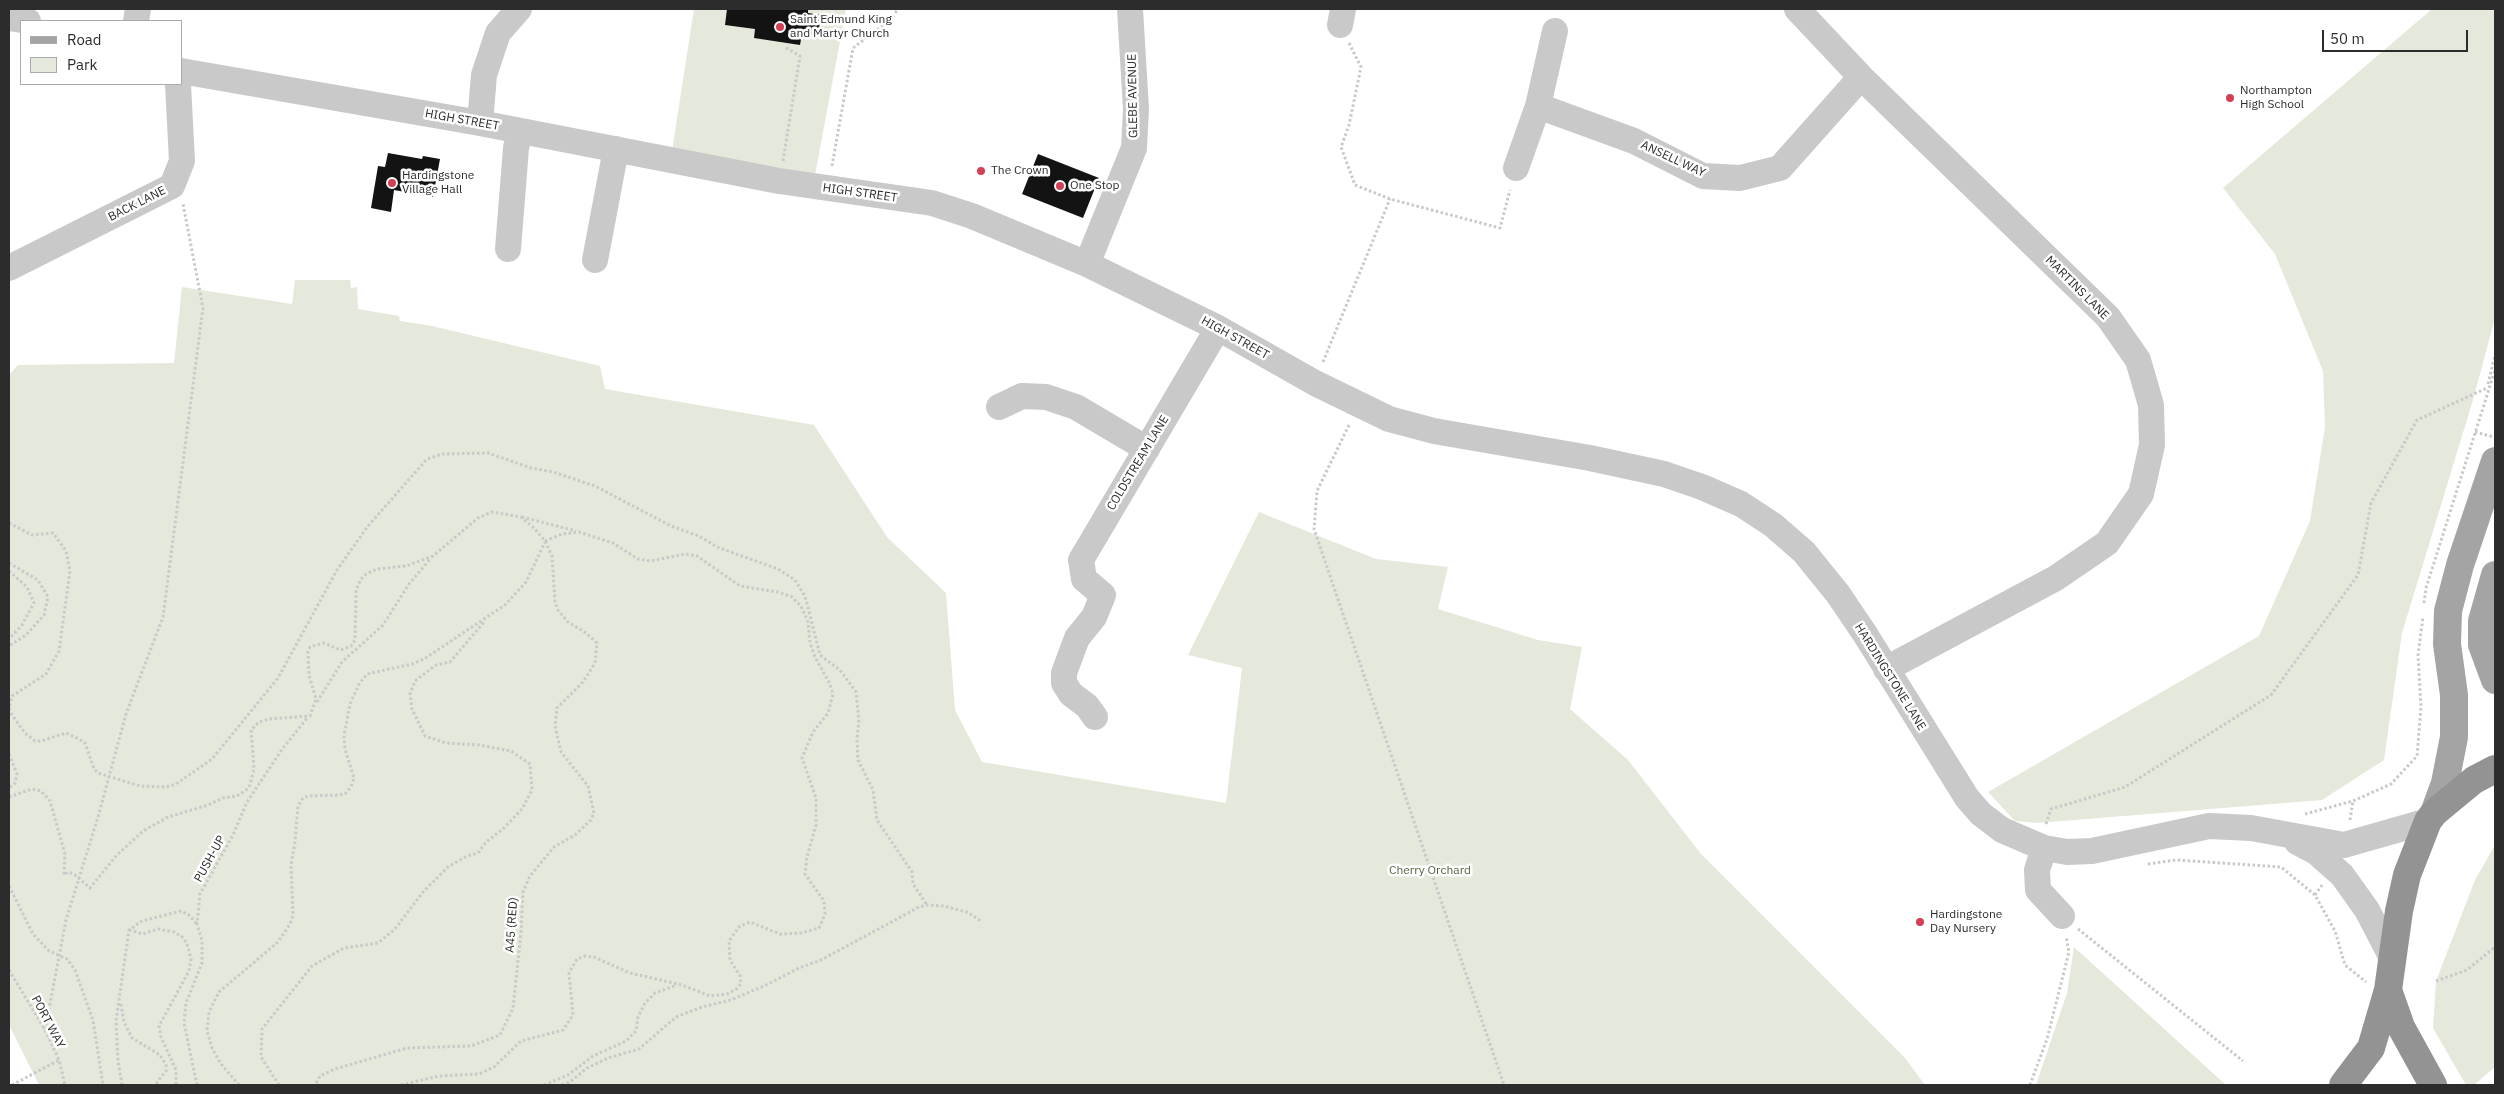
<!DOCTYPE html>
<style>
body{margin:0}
#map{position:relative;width:2504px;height:1094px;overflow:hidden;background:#fff;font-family:"IBM Plex Sans",sans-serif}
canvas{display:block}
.frame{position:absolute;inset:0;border:10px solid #2c2c2c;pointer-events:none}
.legend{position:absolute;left:20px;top:20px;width:162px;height:65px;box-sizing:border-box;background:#fff;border:1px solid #ababab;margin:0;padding:6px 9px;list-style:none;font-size:15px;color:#2c2c2c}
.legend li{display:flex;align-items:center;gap:10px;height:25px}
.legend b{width:25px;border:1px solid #ababab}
.scale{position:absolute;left:2322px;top:30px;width:146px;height:22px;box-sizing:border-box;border:2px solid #2c2c2c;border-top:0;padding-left:6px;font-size:15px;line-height:18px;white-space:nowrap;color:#2c2c2c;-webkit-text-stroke:4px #fff;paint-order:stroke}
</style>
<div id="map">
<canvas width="2504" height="1094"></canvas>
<div class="frame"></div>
<ul class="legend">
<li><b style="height:6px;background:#a4a4a4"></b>Road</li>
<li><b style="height:14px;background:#e4e9db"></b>Park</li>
</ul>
<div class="scale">50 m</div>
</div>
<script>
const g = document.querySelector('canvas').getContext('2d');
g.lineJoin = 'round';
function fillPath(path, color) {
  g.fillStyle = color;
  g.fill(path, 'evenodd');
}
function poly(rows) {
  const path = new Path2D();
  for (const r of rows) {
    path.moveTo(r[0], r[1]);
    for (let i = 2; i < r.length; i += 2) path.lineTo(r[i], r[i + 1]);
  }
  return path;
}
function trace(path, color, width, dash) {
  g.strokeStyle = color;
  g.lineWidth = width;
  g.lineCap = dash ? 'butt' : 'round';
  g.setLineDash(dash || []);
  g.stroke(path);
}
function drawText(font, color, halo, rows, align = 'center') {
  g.font = font + ' "IBM Plex Sans",sans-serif';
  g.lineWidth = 5;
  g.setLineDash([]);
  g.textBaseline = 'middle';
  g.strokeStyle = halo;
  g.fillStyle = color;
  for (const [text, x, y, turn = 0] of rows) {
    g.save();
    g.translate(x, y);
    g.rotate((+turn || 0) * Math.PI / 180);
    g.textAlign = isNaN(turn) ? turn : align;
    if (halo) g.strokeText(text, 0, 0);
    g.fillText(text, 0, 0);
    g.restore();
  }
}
fillPath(poly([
 [694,9,846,9,815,175,672,151],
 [2432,9,2495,9,2495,318,2473,400,2402,633,2384,760,2322,800,2037,823,2015,821,1988,792,2259,636,2310,521,2325,427,2323,371,2275,254,2223,188],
 [295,280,350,280,351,288,357,287,358,309,399,316,400,321,432,326,600,366,605,389,814,425,887,537,946,593,955,710,982,762,1226,803,1242,668,1188,655,1259,512,1376,559,1448,567,1438,609,1538,640,1582,647,1570,709,1628,760,1701,854,1905,1058,1925,1085,39,1085,9,1025,9,375,18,365,174,363,182,287,292,304],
 [2495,845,2495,1067,2474,1085,2466,1085,2433,1028,2436,981,2475,880],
 [2074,947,2226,1085,2036,1085,2067,993]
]), '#e4e9db');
fillPath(poly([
 [727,9,808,9,808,13,821,15,818,36,802,34,800,45,754,38,755,29,725,25],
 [388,153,422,159,423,156,440,159,433,197,394,190,391,212,371,208,378,166,385,167],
 [1038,154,1099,178,1083,218,1022,194]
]), '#131313');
trace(poly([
 [1349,43,1361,67,1349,125,1341,147,1355,185,1390,199,1500,228,1510,190],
 [783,161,800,56,785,47],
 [832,166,853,48,891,19,898,9],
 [1323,362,1390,199],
 [2488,384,2495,355],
 [1349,425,1317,491,1314,529,1504,1085],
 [2475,432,2494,437],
 [522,517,576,531],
 [9,523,32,535,53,533,66,551,70,571,59,651,46,674,12,696,9,708,12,715,25,733,35,741,41,741,66,733,79,739,85,743,94,769,98,773,140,786,166,787,176,784,212,759,278,678,337,570,368,526,427,459,442,454,488,453,531,468,553,472,595,486,671,526,699,536,717,547,778,569,795,580,805,596,820,655,840,670,856,692,859,720,857,739,858,760,873,790,877,820,912,872,913,884,927,905],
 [9,563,38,580,48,597,44,615,26,635,9,646],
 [9,571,27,587,34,603,22,625,9,639],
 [2424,603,2426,588,2495,370],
 [317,702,342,662,383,625,409,584,431,558],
 [9,754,17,774,15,783,9,788],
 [9,797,32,789,41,791,50,801,65,854,64,875,68,872,74,874,90,888,116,856,143,831,168,817,208,805,223,798,237,796,246,790,250,785,254,769,251,730,259,722,269,719,310,716,316,699,309,675,308,652,310,647,323,643,341,650,351,646,355,640,356,590,361,579,366,574,377,569,406,566,433,556,478,518,492,512,521,517,534,528,545,541,552,556,555,602,558,610,568,622,586,633,597,643,595,663,583,682,557,708,555,726,561,752,588,786,594,813,591,820,575,835,554,847,530,876,523,892,521,933,513,1008,500,1035,471,1046,407,1048,335,1069,320,1076,315,1085],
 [2305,814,2353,801,2391,784,2417,756,2421,707,2418,655,2423,617],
 [2350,820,2353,801],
 [2046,824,2051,809,2125,787,2271,695,2358,575,2371,503,2417,420,2487,388],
 [2148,864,2176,860,2281,867,2315,895,2335,931,2345,965,2366,982],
 [9,886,33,934,49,951,67,959,75,970,93,1020,103,1085],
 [2315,895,2322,885],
 [2078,929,2243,1061],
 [129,930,143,934,158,929,174,932,184,938,188,947,191,959,189,971,159,1026,161,1037,176,1070,176,1085],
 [9,970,45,1030,59,1060,65,1085],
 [2436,981,2467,970,2495,947],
 [121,1004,124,1022,132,1038,160,1055,166,1065,166,1071,155,1085],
 [45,1030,66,920,98,817,126,714,163,617,203,308,183,204],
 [12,1085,59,1060],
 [122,1085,118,1061,116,1021,129,930,142,921,181,911,189,915,197,924],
 [197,1085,184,1023,186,1003,202,963,202,941,197,924,200,894,233,835,247,802,283,748,308,717],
 [239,1085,221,1064,212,1048,207,1031,209,1012,219,992,278,942,290,924,293,915,291,865,295,842,298,806,303,798,308,796,339,795,345,794,351,787,354,778,345,749,344,736,350,704,359,684,367,674,412,664,424,659,505,605,526,582,545,542],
 [279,1085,261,1057,262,1029,312,966,344,948,378,943,395,929,423,892,448,867,467,856,478,853,486,842,503,829,522,809,532,790,530,764,511,751,479,745,446,743,425,736,412,709,410,694,415,681,436,665,450,662,485,621],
 [401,1085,439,1076,479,1074,494,1067,521,1041,563,1030,573,1015,569,973,577,959,585,956,594,957,630,973,682,985,710,996,727,994,738,988,741,983,740,976,730,960,729,941,740,926,750,922,780,934,801,933,819,928,825,914,824,901,805,874,807,857,816,825,816,798,802,758,813,732,828,713,833,694,830,684,815,657,810,643,808,622,801,606,792,597,778,592,740,586,697,556,685,554,651,561,638,559,613,543,579,532,562,534,545,541],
 [544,1085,568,1075,593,1056,626,1041,636,1031,638,1017,645,1003,655,993,677,985],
 [562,1085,570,1082,587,1068,608,1058,639,1049,676,1017,702,1007,731,1000,766,985,799,968,821,960,919,907,927,905,943,906,967,912,981,921],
 [2030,1085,2047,1039,2069,952,2066,936]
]), '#c9c9c9', 3, [2.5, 2.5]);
trace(poly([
 [1797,9,1861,77,2108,317,2138,360,2151,405,2152,445,2141,494,2107,543,2056,578,1886,669],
 [9,18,28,21],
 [136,21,138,9],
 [1340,25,1343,9],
 [181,71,480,123,779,181,932,203,972,216,1087,264,1218,328,1315,383,1389,419,1434,431,1590,458,1664,474,1702,487,1741,504,1773,525,1804,552,1838,594,1865,634,1967,798,1981,814,2002,830,2044,848,2067,852,2092,851,2209,826,2251,828,2344,845,2428,821],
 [1538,106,1634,141,1703,176,1740,178,1780,168,1861,77],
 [480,123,484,75,498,33,519,9],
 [1516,168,1538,106,1555,31],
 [508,249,516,148,520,131],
 [595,260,616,149],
 [1087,264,1134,148,1136,109,1130,9],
 [9,268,172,186,182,161,178,84],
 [999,407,1022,396,1046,397,1076,407,1147,449],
 [1095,717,1087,706,1071,694,1064,683,1064,673,1077,638,1094,617,1103,595,1084,579,1081,560,1218,328],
 [2297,842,2316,852,2342,875,2367,910,2391,956],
 [2044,848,2037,870,2038,890,2062,916]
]), '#c9c9c9', 26);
trace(poly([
 [2495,575,2482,621,2482,645,2495,680],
 [2434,813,2445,783,2454,737,2454,695,2447,644,2448,611,2460,565,2495,461]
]), '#a4a4a4', 28);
trace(poly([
 [2343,1085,2371,1048,2388,990],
 [2433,1085,2401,1027,2388,990,2399,911,2407,875,2428,821,2434,813,2474,780,2495,769]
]), '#939393', 28);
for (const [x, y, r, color] of [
 [780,27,5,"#d33f55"],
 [2230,98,5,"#d33f55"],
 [981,171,5,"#d33f55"],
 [392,183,5,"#d33f55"],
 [1060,186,5,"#d33f55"],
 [1920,922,5,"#d33f55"]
]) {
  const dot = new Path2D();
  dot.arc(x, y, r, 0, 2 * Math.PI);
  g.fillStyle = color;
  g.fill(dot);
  trace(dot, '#fff', 2);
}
drawText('12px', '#2c2c2c', '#fff', [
 ["Saint Edmund King",790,20],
 ["and Martyr Church",790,34],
 ["Northampton",2240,91],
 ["High School",2240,105],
 ["The Crown",991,171],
 ["Hardingstone",402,176],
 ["Village Hall",402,190],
 ["One Stop",1070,186],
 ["Hardingstone",1930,915],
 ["Day Nursery",1930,929]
], 'left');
drawText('12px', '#2c2c2c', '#fff', [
 ["GLEBE AVENUE",1133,96,-91],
 ["HIGH STREET",462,120,10],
 ["ANSELL WAY",1673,159,25],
 ["HIGH STREET",860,193,8],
 ["BACK LANE",137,204,-27],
 ["MARTINS LANE",2077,288,45],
 ["HIGH STREET",1235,338,29],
 ["COLDSTREAM LANE",1138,463,-59],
 ["HARDINGSTONE LANE",1890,677,58],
 ["PUSH-UP",210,859,-61],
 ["A45 (RED)",512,925,-86],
 ["PORT WAY",48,1022,62]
]);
drawText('12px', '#53633f', '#fff', [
 ["Cherry Orchard",1430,871]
]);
</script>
